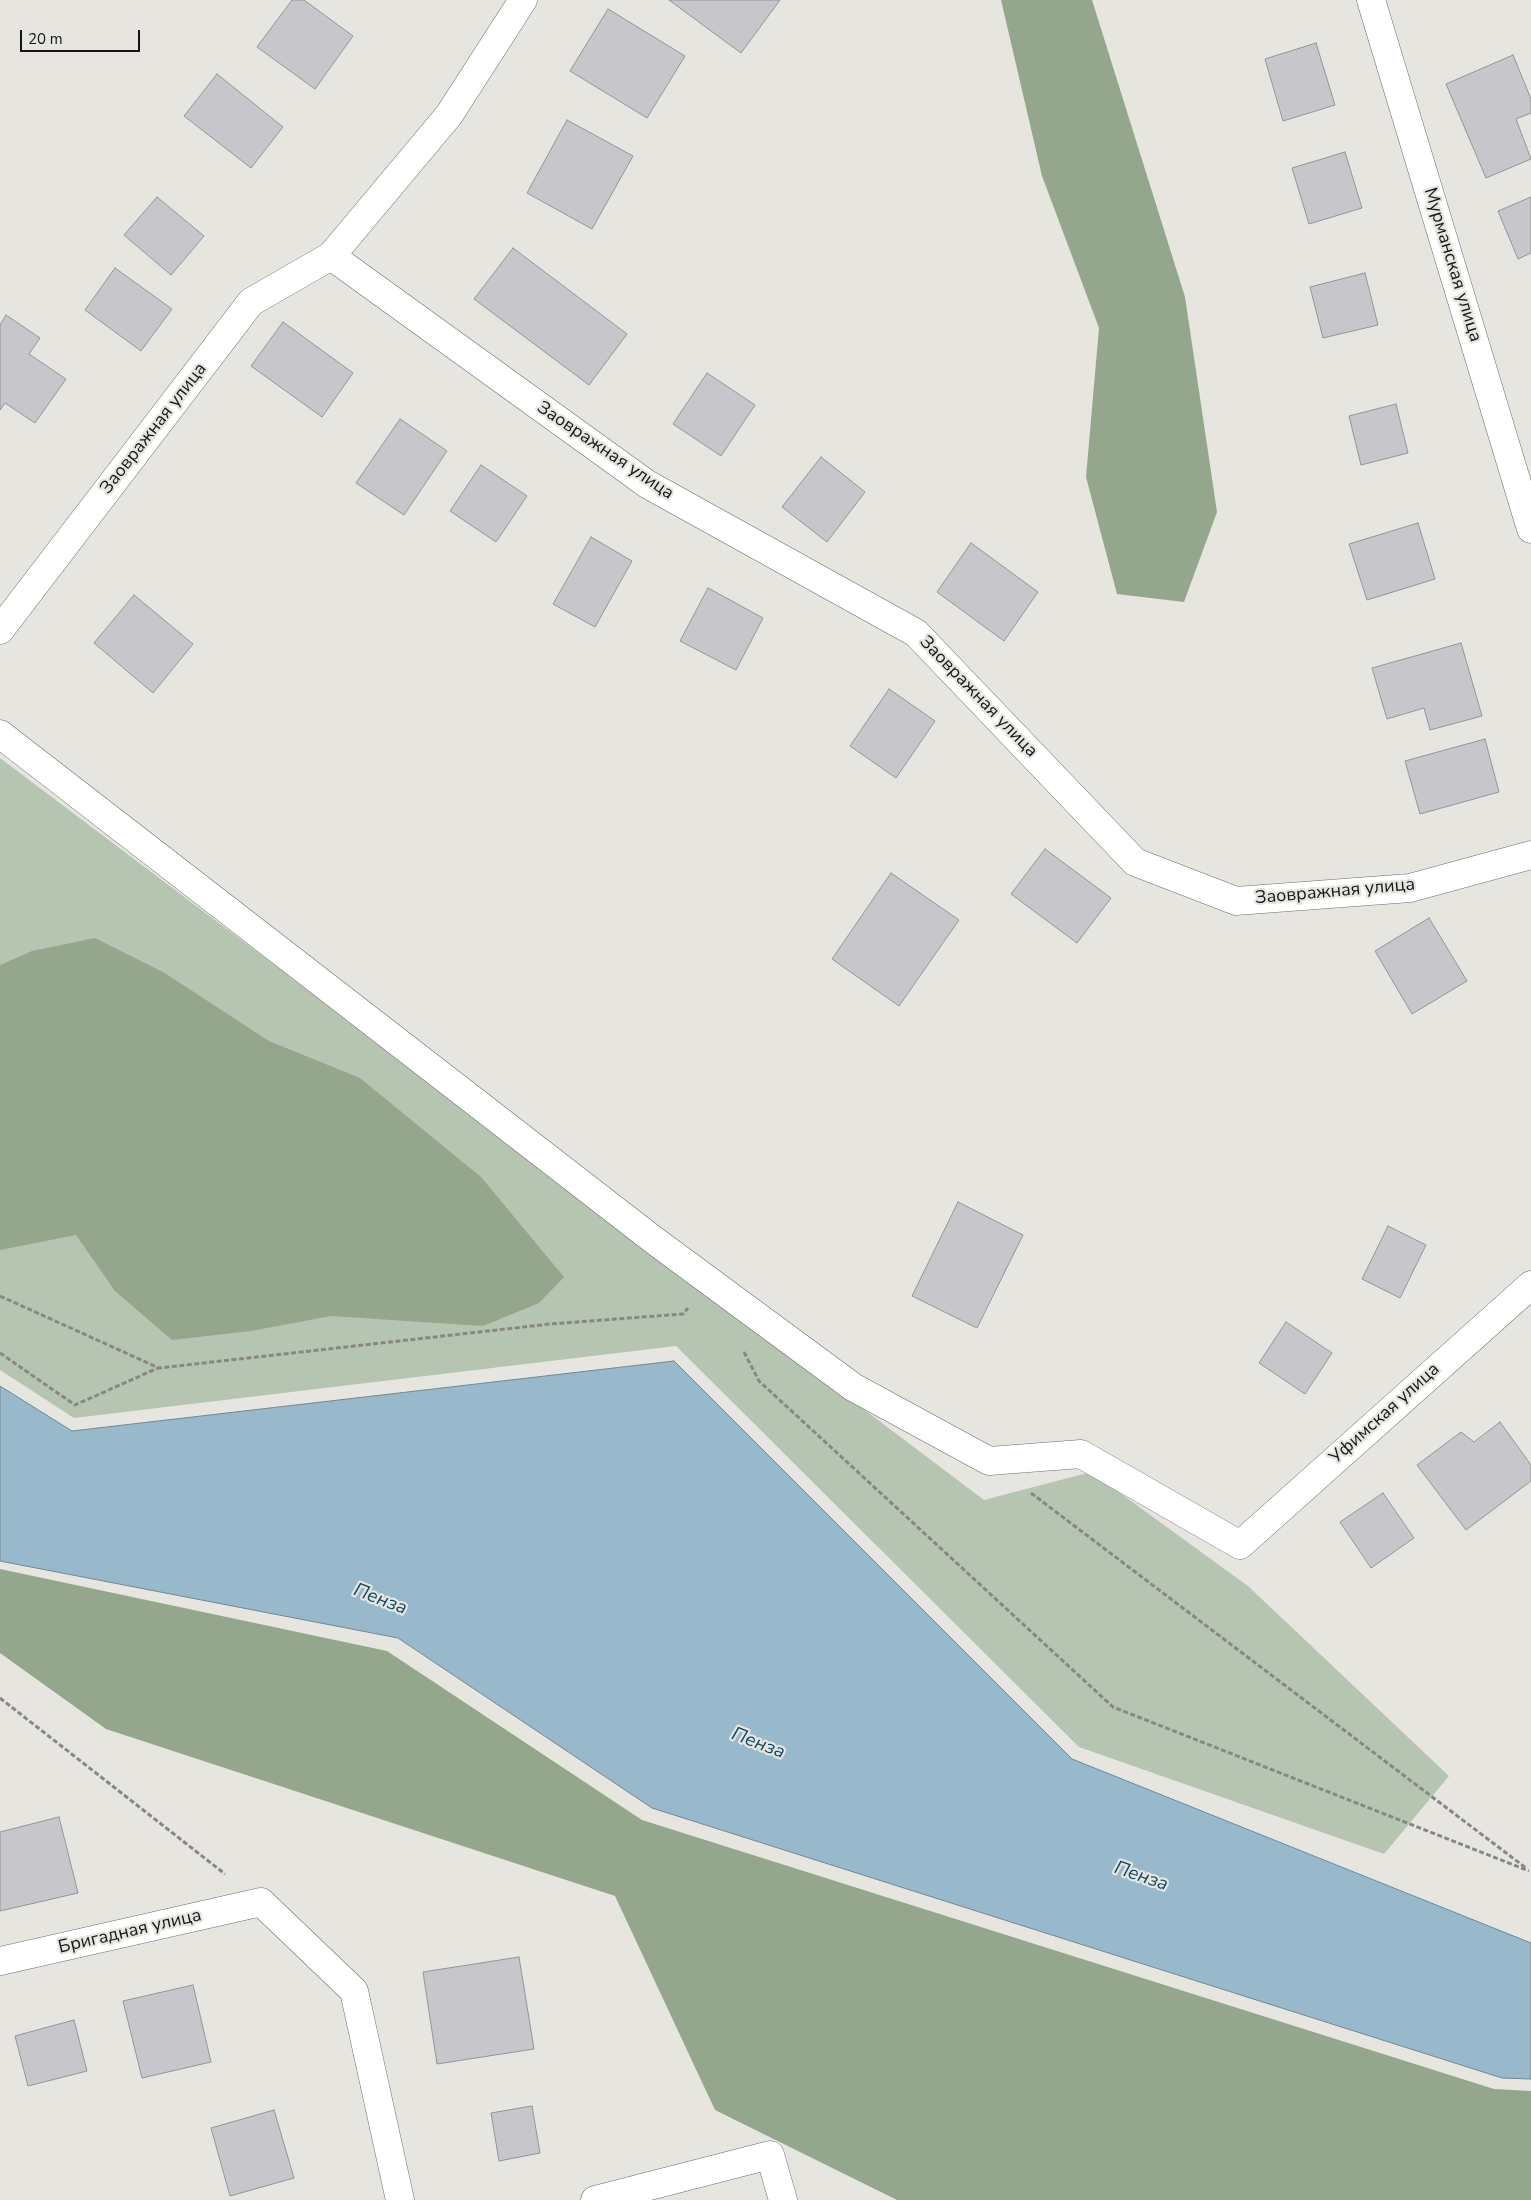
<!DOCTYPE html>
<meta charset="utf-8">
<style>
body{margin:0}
#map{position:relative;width:1531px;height:2200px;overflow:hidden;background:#e6e5e0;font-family:"Nunito Sans",sans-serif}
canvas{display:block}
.scale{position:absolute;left:20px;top:30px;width:120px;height:22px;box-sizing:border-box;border:2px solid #171615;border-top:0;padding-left:6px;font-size:15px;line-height:18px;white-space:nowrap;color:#171615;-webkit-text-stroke:4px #e6e5e0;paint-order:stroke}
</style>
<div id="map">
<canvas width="1531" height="2200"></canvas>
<div class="scale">20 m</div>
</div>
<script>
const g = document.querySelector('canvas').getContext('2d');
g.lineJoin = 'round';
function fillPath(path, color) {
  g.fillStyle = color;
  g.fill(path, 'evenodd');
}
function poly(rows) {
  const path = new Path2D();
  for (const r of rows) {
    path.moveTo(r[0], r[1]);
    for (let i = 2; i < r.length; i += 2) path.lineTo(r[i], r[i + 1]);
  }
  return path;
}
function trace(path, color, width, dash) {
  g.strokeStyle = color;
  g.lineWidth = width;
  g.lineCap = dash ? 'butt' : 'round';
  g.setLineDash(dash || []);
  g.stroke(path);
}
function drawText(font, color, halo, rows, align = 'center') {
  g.font = font + ' "Nunito Sans",sans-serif';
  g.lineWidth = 4.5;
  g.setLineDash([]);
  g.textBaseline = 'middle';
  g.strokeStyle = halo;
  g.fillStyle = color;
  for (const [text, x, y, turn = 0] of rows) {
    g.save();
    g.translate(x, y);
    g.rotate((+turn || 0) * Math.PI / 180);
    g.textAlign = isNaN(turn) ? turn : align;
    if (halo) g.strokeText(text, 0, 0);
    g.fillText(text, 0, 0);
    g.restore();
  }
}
fillPath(poly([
 [0,758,984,1500,1091,1472,1248,1586,1449,1776,1384,1854,1079,1747,676,1346,74,1418,0,1370]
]), '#b6c5b1');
fillPath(poly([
 [1001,0,1092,0,1185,297,1217,512,1184,602,1117,594,1086,477,1099,328,1042,176],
 [95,938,163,972,269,1041,360,1078,481,1177,564,1277,539,1303,483,1326,331,1316,251,1331,172,1340,115,1291,76,1235,0,1250,0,965,32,951],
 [0,1569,387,1651,642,1820,1494,2089,1531,2091,1531,2200,897,2200,715,2110,615,1896,106,1729,0,1653]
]), '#94a78d');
const water = poly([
 [674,1361,1072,1759,1531,1943,1531,2079,1502,2078,652,1808,398,1638,0,1561,0,1386,72,1431,674,1361]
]);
fillPath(water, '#98b8cb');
trace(water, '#718794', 1);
const building = poly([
 [292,0,304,0,353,36,315,89,257,47,292,0],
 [669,0,780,0,741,53,669,0],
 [608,9,685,56,647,118,570,71,608,9],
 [1316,43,1335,105,1283,121,1265,59,1316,43],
 [1513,55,1531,99,1531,113,1516,119,1531,159,1486,178,1446,84,1513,55],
 [217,74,283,127,251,168,184,116,217,74],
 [567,120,633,156,592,229,527,193,567,120],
 [1345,152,1362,208,1309,224,1292,168,1345,152],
 [157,197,204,236,171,275,124,235,157,197],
 [1531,197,1531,253,1518,259,1498,211,1531,197],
 [513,248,627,334,589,385,474,299,513,248],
 [115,268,172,309,141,351,85,310,115,268],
 [1365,273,1378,325,1323,338,1310,287,1365,273],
 [6,315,40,338,29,354,66,379,35,423,5,403,0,410,0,325,6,315],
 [283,322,353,373,322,417,251,366,283,322],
 [707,373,755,405,721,456,673,424,707,373],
 [1396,404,1408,453,1361,465,1349,416,1396,404],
 [400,419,447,451,404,515,356,483,400,419],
 [821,457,865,492,827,542,782,507,821,457],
 [481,465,527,496,496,542,450,511,481,465],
 [1418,523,1435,579,1367,600,1349,544,1418,523],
 [591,537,632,561,595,627,553,604,591,537],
 [971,543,1038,592,1004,641,937,592,971,543],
 [708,588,763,618,736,670,680,641,708,588],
 [134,595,193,644,153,693,94,643,134,595],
 [1461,643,1482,716,1430,730,1424,708,1387,719,1372,668,1461,643],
 [889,689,935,721,896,778,850,746,889,689],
 [1485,739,1499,792,1420,814,1405,761,1485,739],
 [1045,849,1111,898,1077,943,1011,894,1045,849],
 [891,873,959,920,899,1006,832,959,891,873],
 [1429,918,1467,981,1412,1014,1375,951,1429,918],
 [958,1202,1023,1235,977,1328,912,1296,958,1202],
 [1388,1226,1426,1245,1400,1298,1362,1279,1388,1226],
 [1286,1322,1332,1353,1305,1394,1259,1363,1286,1322],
 [1500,1422,1531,1465,1531,1481,1466,1530,1417,1465,1461,1432,1474,1442,1500,1422],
 [1383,1493,1414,1538,1371,1568,1340,1522,1383,1493],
 [59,1817,78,1893,0,1911,0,1832,59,1817],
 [519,1957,534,2049,437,2064,423,1972,519,1957],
 [193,1985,211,2062,142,2078,123,2001,193,1985],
 [74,2020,87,2071,28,2086,15,2036,74,2020],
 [532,2106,540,2153,499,2161,491,2113,532,2106],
 [274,2110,294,2178,230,2196,211,2128,274,2110]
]);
fillPath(building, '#c6c6cb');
trace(building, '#949498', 1);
const minor = poly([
 [1371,0,1531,529],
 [331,256,647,484,916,633,1135,862,1236,901,1410,888,1531,855],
 [0,630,251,302,331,256,449,115,523,0],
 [0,734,655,1241,853,1387,989,1461,1081,1454,1240,1545,1531,1285],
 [0,1961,261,1902,354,1991,400,2200],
 [595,2200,770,2155,783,2200]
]);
trace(minor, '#6d6c68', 29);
trace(poly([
 [0,1296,159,1368,550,1324,683,1314,688,1308],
 [744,1352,759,1381,1113,1707,1529,1871],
 [0,1353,75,1405,158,1368],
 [1031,1493,1526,1868],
 [0,1698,225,1874]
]), '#888784', 3, [5, 2.5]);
trace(minor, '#fff', 28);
drawText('18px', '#171615', '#e6e5e0', [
 ["Мурманская улица",1452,265,73],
 ["Заовражная улица",154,429,-52],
 ["Заовражная улица",605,451,34],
 ["Заовражная улица",978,697,46],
 ["Заовражная улица",1335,892,-5],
 ["Уфимская улица",1385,1414,-42],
 ["Бригадная улица",130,1932,-13]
]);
drawText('italic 19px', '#0f4a65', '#e6e5e0', [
 ["Пенза",380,1600,21],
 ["Пенза",758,1744,21],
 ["Пенза",1141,1877,19]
]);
</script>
